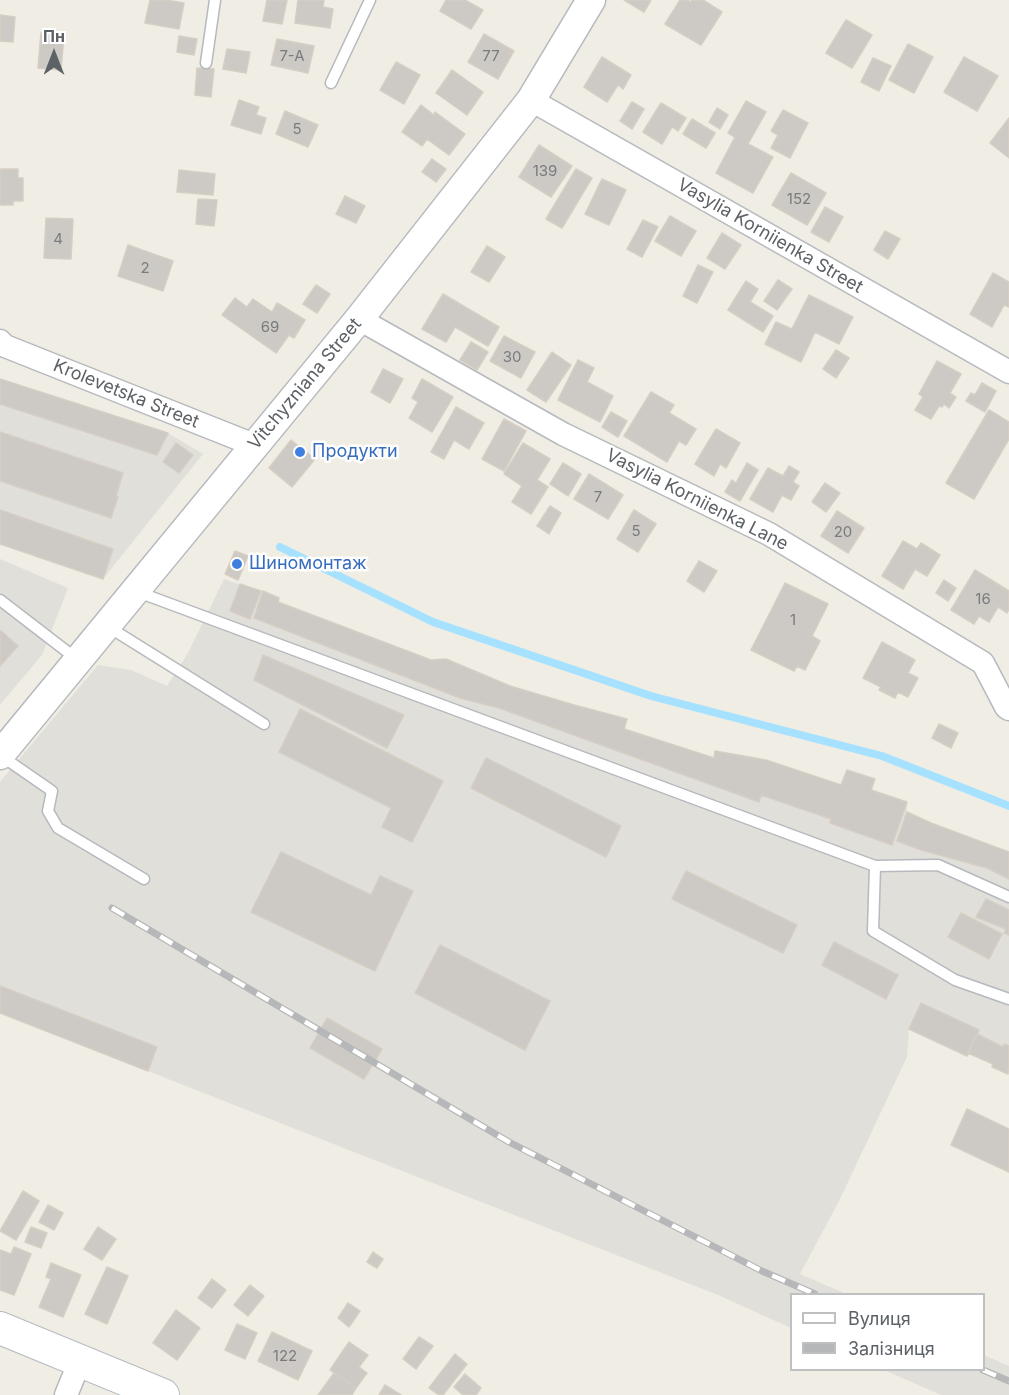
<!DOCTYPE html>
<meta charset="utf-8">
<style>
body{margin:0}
#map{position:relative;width:1009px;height:1395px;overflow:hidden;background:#f0ede5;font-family:Inter,sans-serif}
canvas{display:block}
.legend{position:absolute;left:790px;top:1293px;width:195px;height:78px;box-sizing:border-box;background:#fff;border:2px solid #bec0c2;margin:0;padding:8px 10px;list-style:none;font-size:18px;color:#5d6267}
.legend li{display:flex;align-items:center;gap:12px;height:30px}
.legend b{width:30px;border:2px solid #bec0c2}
.north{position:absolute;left:24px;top:24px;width:60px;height:60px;-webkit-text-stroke:4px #fff;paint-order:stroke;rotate:0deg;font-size:16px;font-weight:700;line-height:24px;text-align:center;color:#5d6267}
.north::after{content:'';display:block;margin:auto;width:21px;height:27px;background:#5d6267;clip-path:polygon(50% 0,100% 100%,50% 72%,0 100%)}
</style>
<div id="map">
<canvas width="1009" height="1395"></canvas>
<ul class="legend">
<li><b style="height:8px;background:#fff"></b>Вулиця</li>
<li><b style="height:8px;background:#b6b7b8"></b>Залізниця</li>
</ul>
<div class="north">Пн</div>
</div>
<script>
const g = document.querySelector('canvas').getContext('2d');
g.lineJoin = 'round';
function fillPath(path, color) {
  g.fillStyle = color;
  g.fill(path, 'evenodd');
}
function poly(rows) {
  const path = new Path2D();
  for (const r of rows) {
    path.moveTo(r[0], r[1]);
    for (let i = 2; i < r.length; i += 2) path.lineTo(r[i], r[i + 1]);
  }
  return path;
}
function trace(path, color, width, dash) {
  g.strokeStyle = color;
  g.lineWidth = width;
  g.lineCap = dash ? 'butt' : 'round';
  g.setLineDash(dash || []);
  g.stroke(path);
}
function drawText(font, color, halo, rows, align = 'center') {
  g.font = font + ' Inter,sans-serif';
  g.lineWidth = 5;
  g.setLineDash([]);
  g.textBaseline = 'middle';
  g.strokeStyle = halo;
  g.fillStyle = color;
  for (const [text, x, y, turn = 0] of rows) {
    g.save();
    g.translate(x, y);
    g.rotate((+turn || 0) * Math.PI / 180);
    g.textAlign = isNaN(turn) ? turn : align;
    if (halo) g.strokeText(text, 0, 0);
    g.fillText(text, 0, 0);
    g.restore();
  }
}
fillPath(poly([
 [0,379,168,433,203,454,103,579,0,544],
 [0,559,68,588,42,655,0,705],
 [224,579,279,598,278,602,431,660,446,659,510,686,574,705,627,719,625,729,714,758,715,751,766,760,841,785,847,770,875,779,872,790,907,802,907,812,931,823,1009,852,1009,1072,1008,1074,992,1067,993,1064,969,1053,909,1029,907,1057,839,1201,800,1274,846,1294,792,1294,791,1328,718,1295,0,1013,0,782,98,665,131,670,167,686,188,653],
 [984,1355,1009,1366,1009,1395,941,1395,884,1370,984,1370]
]), '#e1dfd9');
trace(poly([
 [280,547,433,622,651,696,882,756,1009,806]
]), '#a6e2ff', 8);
const building = poly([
 [150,0,166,0,184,3,179,29,145,23,150,0],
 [267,0,287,0,282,24,263,21,267,0],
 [298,0,324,0,323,7,333,9,330,28,295,23,298,0],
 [446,0,465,0,483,10,471,29,440,11,446,0],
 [624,0,651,0,644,12,624,0],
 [680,0,687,0,691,2,692,0,703,0,722,12,701,45,665,24,680,0],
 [0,15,15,17,13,42,0,41,0,15],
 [846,20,872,35,852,68,826,53,846,20],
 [41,33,64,35,61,70,38,68,41,33],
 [484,34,514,51,498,79,468,62,484,34],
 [179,36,197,39,194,55,177,52,179,36],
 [277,39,314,46,308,73,271,65,277,39],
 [908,44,933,57,914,93,889,80,908,44],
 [227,49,250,52,246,73,223,69,227,49],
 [602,57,631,75,623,89,618,85,607,102,584,87,602,57],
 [964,57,998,76,977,111,944,92,964,57],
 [873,58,891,66,879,91,861,82,873,58],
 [396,62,420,75,404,104,380,90,396,62],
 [197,68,214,69,211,97,195,95,197,68],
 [452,70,483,92,467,115,436,93,452,70],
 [239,100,259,107,256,115,266,118,261,134,231,125,239,100],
 [746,101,766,112,748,144,773,157,753,193,716,173,735,137,728,133,746,101],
 [632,102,644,109,632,129,620,121,632,102],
 [661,103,686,118,678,131,672,127,662,144,643,132,661,103],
 [421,105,434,115,435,112,465,134,449,155,427,139,422,146,402,132,421,105],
 [717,108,728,115,720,129,709,122,717,108],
 [783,110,808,123,790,158,771,148,778,135,771,131,783,110],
 [285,111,318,125,308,147,276,134,285,111],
 [1009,118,1009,158,990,143,1009,118],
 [692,119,715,133,706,148,683,134,692,119],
 [539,145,572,166,551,197,519,177,539,145],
 [432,159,446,169,436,182,422,172,432,159],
 [0,169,18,169,18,178,23,178,23,201,13,201,13,205,0,205,0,169],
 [576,169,592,178,562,228,546,219,576,169],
 [179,170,215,174,213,195,177,192,179,170],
 [791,173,826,193,807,225,772,205,791,173],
 [602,179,626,190,609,225,585,214,602,179],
 [345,196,365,206,356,223,336,214,345,196],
 [198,199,217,200,214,226,196,224,198,199],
 [825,207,843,217,829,242,811,232,825,207],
 [670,216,696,231,681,256,655,241,670,216],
 [46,218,73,219,71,259,44,258,46,218],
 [643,220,658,227,642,257,627,249,643,220],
 [885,231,900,239,888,259,874,250,885,231],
 [722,233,741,245,725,269,707,258,722,233],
 [128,245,173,261,163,291,118,276,128,245],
 [487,246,505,257,489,282,471,272,487,246],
 [698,265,713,272,697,303,683,296,698,265],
 [993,273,1009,282,1009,307,1004,305,992,327,970,314,993,273],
 [778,280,792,289,777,310,764,301,778,280],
 [746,281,758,289,750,302,773,316,763,332,728,310,746,281],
 [316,285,330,294,317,313,303,304,316,285],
 [443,294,499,327,488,346,455,327,446,342,422,329,443,294],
 [809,295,853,317,839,344,815,332,801,362,765,344,776,322,792,329,809,295],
 [235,298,247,307,253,299,272,312,277,303,305,320,294,338,289,335,276,353,222,315,235,298],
 [504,336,535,352,521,378,490,361,504,336],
 [471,342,488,352,477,370,460,360,471,342],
 [836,350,849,358,836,378,823,369,836,350],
 [552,352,571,365,546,402,527,390,552,352],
 [578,360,594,368,587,382,613,396,600,422,558,400,578,360],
 [937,361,961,374,950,393,956,397,949,408,944,404,942,407,939,406,931,419,915,410,923,397,919,394,937,361],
 [383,369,403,379,390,403,371,392,383,369],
 [0,379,168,433,157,455,0,404,0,379],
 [422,379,453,397,432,432,409,418,418,402,412,398,422,379],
 [982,383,996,391,985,412,966,401,971,393,975,395,982,383],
 [651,392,674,405,669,413,696,429,686,445,679,441,667,462,624,436,651,392],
 [456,407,484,423,469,449,454,440,444,459,431,452,456,407],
 [989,410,1009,422,1009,439,974,499,946,483,989,410],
 [611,412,627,421,618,437,602,427,611,412],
 [504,419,526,431,504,471,482,459,504,419],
 [716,429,740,443,726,468,720,464,714,476,695,464,716,429],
 [0,432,123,473,116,496,118,497,111,518,0,481,0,432],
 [291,440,315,459,292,487,269,468,291,440],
 [176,443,193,455,179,473,163,462,176,443],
 [523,443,550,459,537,480,548,487,531,514,512,502,522,486,504,474,523,443],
 [563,463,581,474,568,496,550,484,563,463],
 [747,463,758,470,740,501,725,492,732,480,736,483,747,463],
 [789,466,799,472,793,482,799,486,791,500,782,495,773,512,750,499,768,468,783,476,789,466],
 [589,474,623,495,608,519,574,499,589,474],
 [825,483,840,493,826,512,812,502,825,483],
 [550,506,561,513,549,534,537,526,550,506],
 [0,510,113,549,103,579,0,544,0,510],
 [634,510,656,524,638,552,617,539,634,510],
 [837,511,864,528,848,553,821,536,837,511],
 [903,541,917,549,921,543,940,555,927,576,915,569,903,589,882,576,903,541],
 [235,551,248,556,238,580,225,574,235,551],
 [699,561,717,571,704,592,687,581,699,561],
 [975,570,1009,591,1009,609,1007,613,998,607,989,622,979,616,974,624,951,610,975,570],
 [944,580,956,588,948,601,936,593,944,580],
 [785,583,828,604,812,636,820,641,805,670,797,666,794,671,751,650,785,583],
 [240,584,261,591,250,619,230,611,240,584],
 [263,591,279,598,278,602,431,660,446,659,510,686,574,705,627,719,624,729,714,758,715,751,766,760,841,785,847,770,875,779,871,790,907,802,892,845,830,823,831,819,761,795,759,802,499,708,460,698,254,618,263,591],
 [0,630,18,646,0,666,0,630],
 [882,642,915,660,908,673,918,678,908,697,898,692,895,698,879,690,881,687,863,678,882,642],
 [263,655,404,715,387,748,254,680,263,655],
 [300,709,443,781,412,842,382,827,391,808,279,752,300,709],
 [939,724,958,733,951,748,932,738,939,724],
 [486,758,621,826,606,857,471,788,486,758],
 [907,812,931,823,1009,852,1009,879,987,868,921,850,897,841,907,812],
 [281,852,371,895,380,876,413,891,375,971,251,912,281,852],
 [686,871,797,925,783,953,672,899,686,871],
 [986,899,1009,910,1009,935,1004,933,1006,929,976,917,986,899],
 [961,913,1002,934,989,959,948,937,961,913],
 [834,942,898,975,886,999,822,965,834,942],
 [440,945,550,1001,525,1050,415,993,440,945],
 [0,986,157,1047,148,1071,0,1013,0,986],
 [921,1003,979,1030,967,1056,909,1029,921,1003],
 [327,1018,382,1049,364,1079,310,1048,327,1018],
 [977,1034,1003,1047,1004,1044,1009,1046,1008,1074,992,1067,993,1064,968,1053,977,1034],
 [967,1109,1009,1129,1009,1172,951,1145,967,1109],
 [23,1191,39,1201,16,1240,0,1231,23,1191],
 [48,1205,63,1213,54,1230,39,1222,48,1205],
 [31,1227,47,1233,41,1248,25,1242,31,1227],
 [98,1227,116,1239,102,1260,84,1249,98,1227],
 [14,1247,31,1254,14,1295,0,1290,0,1250,11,1254,14,1247],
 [373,1252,383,1259,377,1268,367,1262,373,1252],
 [51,1263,81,1275,63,1317,39,1307,51,1279,46,1277,51,1263],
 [107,1267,128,1276,107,1324,85,1314,107,1267],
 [212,1279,226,1290,212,1308,198,1298,212,1279],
 [250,1285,264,1296,248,1316,234,1305,250,1285],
 [348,1303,360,1311,349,1327,338,1318,348,1303],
 [176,1310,200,1328,177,1360,153,1343,176,1310],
 [237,1324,257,1333,245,1359,225,1350,237,1324],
 [272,1332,312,1351,298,1380,258,1361,272,1332],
 [419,1337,433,1346,416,1369,403,1359,419,1337],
 [349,1342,368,1355,359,1367,367,1373,356,1388,330,1370,349,1342],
 [455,1354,467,1364,443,1395,439,1395,429,1388,455,1354],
 [334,1373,356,1388,352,1395,318,1395,334,1373],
 [465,1374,481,1388,476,1395,463,1395,454,1387,465,1374],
 [385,1385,401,1395,379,1395,385,1385]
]);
fillPath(building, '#cdc9c4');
trace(building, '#d5cec3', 1.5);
const service = poly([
 [206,63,215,0],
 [331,83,370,0],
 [138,592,875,866,873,931,955,980,1009,999],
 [0,600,78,660],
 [107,626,264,724],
 [0,755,52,791,48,811,58,828,144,879],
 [875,866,938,865,1009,897]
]);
const minor = poly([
 [531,100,1009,372],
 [359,319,563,434,769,534,983,663,1006,707,1009,709],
 [0,341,5,346,254,445],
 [66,1395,80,1361]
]);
const tertiary = poly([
 [0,755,359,319,531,100,591,0]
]);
const secondary = poly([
 [0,1328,163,1395]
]);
trace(service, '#b6b9bd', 13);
trace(minor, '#b6b9bd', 25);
trace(tertiary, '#b6b9bd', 31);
trace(secondary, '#b6bbc0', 34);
trace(service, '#fff', 10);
trace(minor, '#fff', 22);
trace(tertiary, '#fff', 28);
trace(secondary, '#fff', 32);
const rail = poly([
 [112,908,509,1142,762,1271,815,1294],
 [983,1370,1009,1381]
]);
trace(rail, '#b6b7b8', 7);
trace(rail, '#fff', 4.5, [14]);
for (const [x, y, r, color] of [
 [300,452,6,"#3f7fe0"],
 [237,564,6,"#3f7fe0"]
]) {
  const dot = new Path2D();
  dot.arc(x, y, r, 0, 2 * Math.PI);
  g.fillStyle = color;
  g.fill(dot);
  trace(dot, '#fff', 2);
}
drawText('15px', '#797c7e', null, [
 ["7-А",292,56],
 ["77",491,56],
 ["5",297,129],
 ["139",545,171],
 ["152",799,199],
 ["4",58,239],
 ["2",145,268],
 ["69",270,327],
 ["30",512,357],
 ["7",598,497],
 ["5",636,531],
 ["20",843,532],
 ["16",983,599],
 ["1",793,620],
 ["122",285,1356]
]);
drawText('18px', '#5d6267', '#fff', [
 ["Vasylia Korniienka Street",770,236,30],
 ["Vitchyzniana Street",305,384,-50],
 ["Krolevetska Street",126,394,22],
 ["Vasylia Korniienka Lane",697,500,27]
]);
drawText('18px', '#366cbe', '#fff', [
 ["Продукти",312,452],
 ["Шиномонтаж",249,564]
], 'left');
</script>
